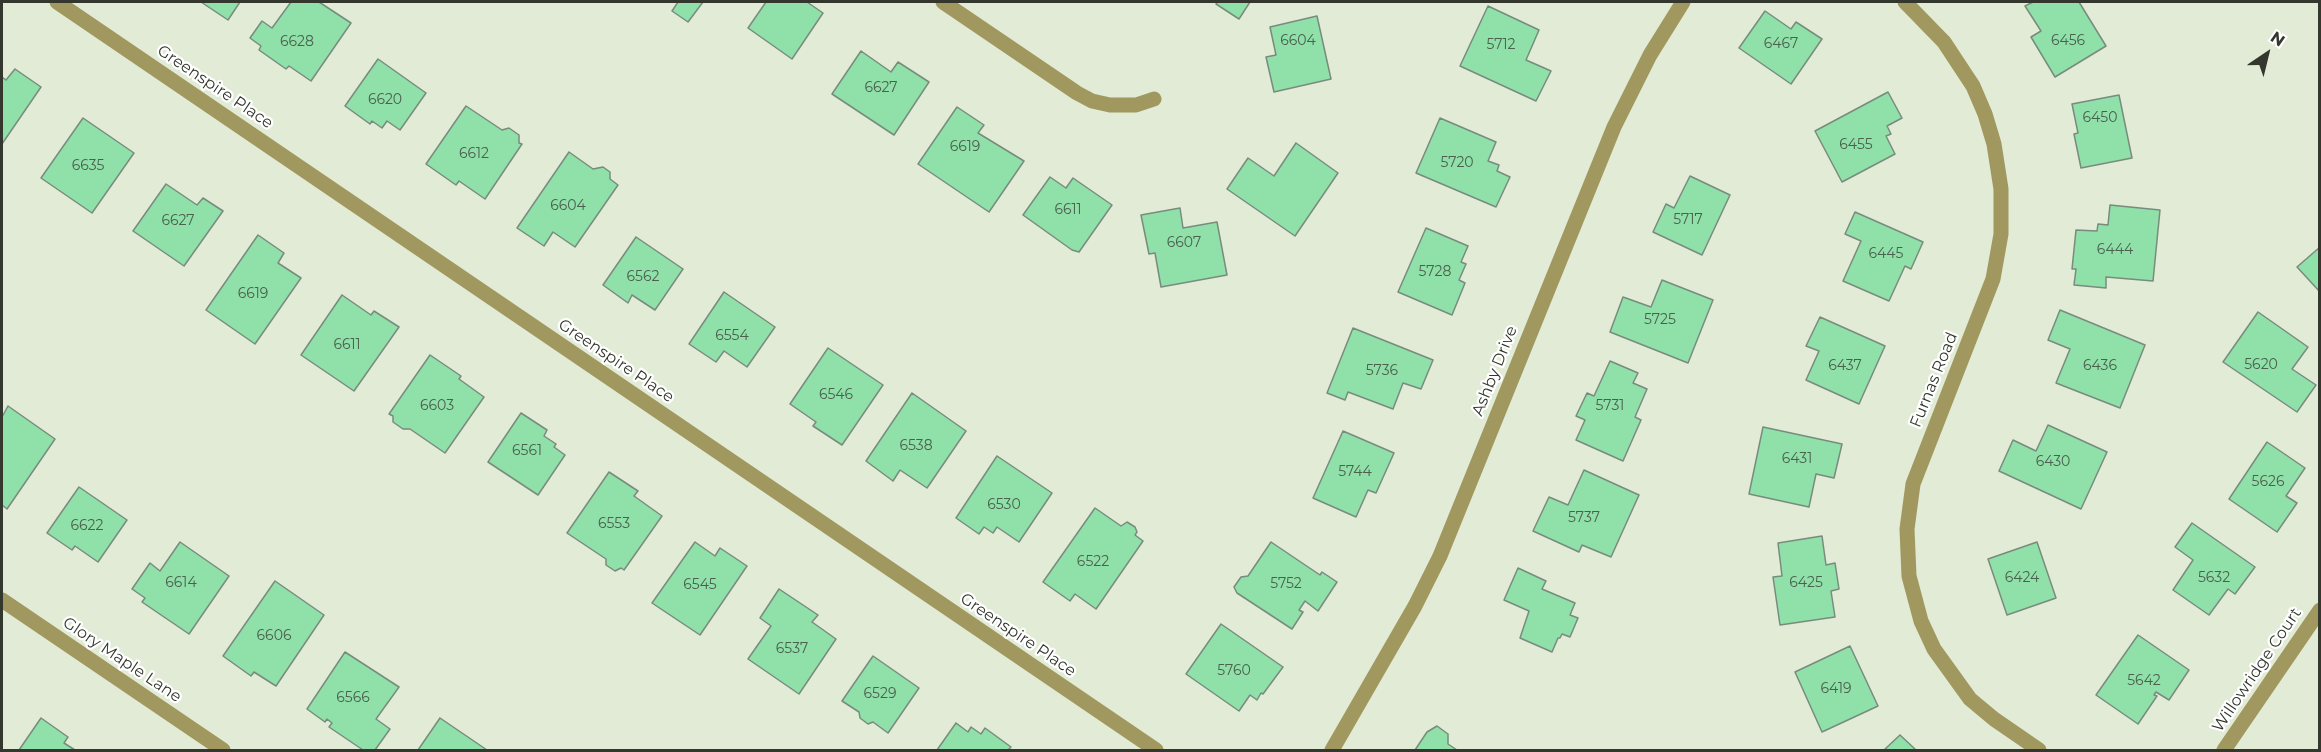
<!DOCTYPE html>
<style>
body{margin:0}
#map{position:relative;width:2321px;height:752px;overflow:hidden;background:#e1ebd5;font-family:Montserrat,sans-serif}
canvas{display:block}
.frame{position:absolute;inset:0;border:3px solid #33372e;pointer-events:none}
.north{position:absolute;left:2237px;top:24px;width:60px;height:60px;-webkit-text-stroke:4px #fff;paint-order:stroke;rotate:35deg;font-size:16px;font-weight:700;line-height:24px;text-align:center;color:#33372e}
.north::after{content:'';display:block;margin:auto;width:21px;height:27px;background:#33372e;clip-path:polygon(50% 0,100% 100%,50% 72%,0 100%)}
</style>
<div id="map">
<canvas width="2321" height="752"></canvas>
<div class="frame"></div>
<div class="north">N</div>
</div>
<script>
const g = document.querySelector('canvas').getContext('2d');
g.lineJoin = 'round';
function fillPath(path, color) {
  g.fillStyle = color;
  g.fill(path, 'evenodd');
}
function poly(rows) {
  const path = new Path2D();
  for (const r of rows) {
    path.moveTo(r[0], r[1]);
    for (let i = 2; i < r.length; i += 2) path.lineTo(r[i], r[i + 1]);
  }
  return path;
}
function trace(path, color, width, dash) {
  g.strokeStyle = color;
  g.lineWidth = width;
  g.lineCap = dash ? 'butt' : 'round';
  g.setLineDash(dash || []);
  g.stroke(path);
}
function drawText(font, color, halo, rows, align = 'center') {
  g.font = font + ' Montserrat,sans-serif';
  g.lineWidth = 4.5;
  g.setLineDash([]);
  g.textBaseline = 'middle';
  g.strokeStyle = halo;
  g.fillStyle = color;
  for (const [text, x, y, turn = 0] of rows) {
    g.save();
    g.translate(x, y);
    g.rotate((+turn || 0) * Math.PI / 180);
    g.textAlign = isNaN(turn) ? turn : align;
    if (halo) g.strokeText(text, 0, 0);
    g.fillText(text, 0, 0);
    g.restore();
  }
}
const building = poly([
 [201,2,240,2,228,20,201,2],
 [291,2,319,2,351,23,311,81,289,66,286,69,259,50,261,46,250,38,262,21,272,28,291,2],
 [678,2,703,2,688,22,672,11,678,2],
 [766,2,807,2,823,13,792,59,748,28,766,2],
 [1218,2,1250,2,1239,19,1216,4,1218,2],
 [2033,2,2079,2,2106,46,2055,77,2031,37,2041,31,2025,6,2033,2],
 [1488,6,1539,30,1526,60,1551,71,1536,101,1460,66,1488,6],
 [1765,11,1791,29,1796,22,1822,39,1791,84,1739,48,1765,11],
 [1317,16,1331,79,1274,92,1266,57,1276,55,1270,27,1317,16],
 [861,51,891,72,898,62,929,82,894,135,832,94,861,51],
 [378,59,426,93,400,130,387,121,382,128,372,121,370,124,345,106,378,59],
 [15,69,41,87,2,144,2,77,6,80,15,69],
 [1888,92,1902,118,1887,126,1891,134,1886,136,1895,154,1842,182,1815,131,1888,92],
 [2119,95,2132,158,2081,168,2074,134,2078,133,2072,104,2119,95],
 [466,106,502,130,509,128,519,135,519,143,522,144,485,199,459,181,456,185,426,164,466,106],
 [957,107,984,125,978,133,1024,161,989,212,918,164,957,107],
 [83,118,134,153,92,213,41,178,83,118],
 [1440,118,1496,142,1488,161,1499,165,1497,171,1510,177,1496,207,1416,173,1440,118],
 [1296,143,1338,173,1295,236,1227,189,1248,158,1274,176,1296,143],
 [569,152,593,169,603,167,610,172,610,179,618,185,575,247,553,232,544,246,517,228,569,152],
 [1690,176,1730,195,1702,255,1653,232,1666,204,1674,208,1690,176],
 [1050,177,1066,188,1073,178,1112,205,1079,252,1072,250,1023,215,1050,177],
 [166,184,197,205,203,198,223,211,184,266,133,231,166,184],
 [2110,205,2160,210,2153,281,2106,277,2106,288,2074,285,2076,269,2072,269,2076,230,2097,231,2098,224,2108,225,2110,205],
 [1180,208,1183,228,1217,222,1227,275,1161,287,1155,253,1149,254,1141,215,1180,208],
 [1855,212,1923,242,1911,269,1905,266,1889,301,1843,281,1861,241,1845,234,1855,212],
 [1426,228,1468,246,1461,262,1466,264,1459,280,1465,283,1452,315,1398,292,1426,228],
 [258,235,284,253,278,263,301,278,255,344,206,310,258,235],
 [636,237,683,269,655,310,632,295,628,303,603,285,636,237],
 [2320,247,2320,292,2297,267,2320,247],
 [1662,280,1713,300,1688,363,1610,332,1623,297,1651,307,1662,280],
 [724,292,775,327,747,367,724,351,716,362,689,344,724,292],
 [342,295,371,315,374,311,399,327,354,391,301,355,342,295],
 [2060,310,2145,345,2120,408,2056,383,2070,349,2048,340,2060,310],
 [2258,312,2308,347,2292,369,2316,385,2297,412,2223,362,2258,312],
 [1820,317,1885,346,1859,404,1806,380,1819,351,1806,346,1820,317],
 [1353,328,1433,360,1421,389,1403,383,1393,409,1348,392,1345,400,1327,393,1353,328],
 [828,348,883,385,842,445,813,426,816,422,790,404,828,348],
 [430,355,461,376,459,379,484,397,445,453,410,429,403,429,393,422,393,416,389,414,430,355],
 [1610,361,1638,373,1633,383,1647,389,1635,417,1641,420,1623,461,1576,440,1585,420,1576,416,1587,393,1594,396,1610,361],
 [912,393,966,431,927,488,900,470,893,481,866,461,912,393],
 [8,406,55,439,7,509,2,505,2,417,8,406],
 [521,413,547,430,544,436,556,444,554,447,565,455,538,495,488,462,521,413],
 [2048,425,2107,452,2081,509,1999,471,2013,440,2036,451,2048,425],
 [1763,427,1842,444,1834,478,1816,474,1809,507,1749,494,1763,427],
 [1343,431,1394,453,1376,493,1368,490,1356,517,1313,498,1343,431],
 [2267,442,2305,468,2286,496,2297,503,2277,532,2229,499,2267,442],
 [997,456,1052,493,1019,542,997,527,993,533,984,527,979,534,956,518,997,456],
 [1584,470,1639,495,1611,557,1582,545,1579,552,1533,531,1549,497,1568,505,1584,470],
 [609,472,638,491,634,496,662,516,624,570,621,568,615,571,606,565,606,559,567,533,609,472],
 [79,487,127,520,98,562,75,546,72,550,47,533,79,487],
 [1095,508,1121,526,1127,522,1135,527,1137,532,1135,535,1143,541,1096,609,1075,594,1070,601,1043,582,1095,508],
 [2192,523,2255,567,2235,594,2228,589,2209,615,2173,590,2193,560,2175,547,2192,523],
 [1822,536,1826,565,1835,563,1839,589,1831,591,1835,617,1780,625,1773,577,1782,576,1778,543,1822,536],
 [180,542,229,576,189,634,142,602,145,598,132,589,150,563,160,571,180,542],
 [695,542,715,556,720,548,747,566,700,635,652,603,695,542],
 [1271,542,1320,575,1322,572,1337,582,1318,611,1305,601,1299,610,1303,612,1292,629,1237,593,1234,587,1241,577,1248,576,1271,542],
 [2037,542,2056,598,2007,615,1988,559,2037,542],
 [1518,568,1546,581,1542,589,1575,603,1570,615,1578,618,1570,637,1562,634,1560,638,1558,638,1552,652,1520,638,1529,611,1504,600,1518,568],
 [275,581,324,615,276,686,254,672,251,676,223,656,275,581],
 [779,589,818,615,812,622,836,639,799,694,748,659,771,626,760,618,779,589],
 [1221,624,1283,667,1263,694,1261,693,1257,700,1250,695,1239,711,1186,674,1221,624],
 [2138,635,2189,670,2169,700,2156,692,2154,695,2157,696,2138,724,2096,695,2138,635],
 [1850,646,1878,706,1822,732,1795,672,1850,646],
 [345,652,399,687,376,719,390,729,375,750,363,750,329,727,332,723,327,719,325,722,307,709,345,652],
 [873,656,919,688,888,733,873,722,868,724,860,718,859,712,842,701,873,656],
 [41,718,68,737,64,743,75,750,19,750,41,718],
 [440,718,487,750,418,750,440,718],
 [956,723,968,732,971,727,981,734,985,728,1011,747,1008,750,937,750,956,723],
 [1437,726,1448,734,1448,744,1457,750,1415,750,1427,732,1437,726],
 [1900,735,1916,750,1884,750,1900,735]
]);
fillPath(building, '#90e0a9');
trace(building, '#788c7e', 1.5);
trace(poly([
 [57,2,1156,750],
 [943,2,1077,93,1092,101,1110,105,1136,105,1154,99],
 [1905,2,1944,42,1973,86,1985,114,1994,144,2001,189,2001,234,1993,279,1913,484,1907,529,1909,576,1921,621,1934,649,1970,699,1994,719,2039,750],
 [2,600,223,750],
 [1332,750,1415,606,1440,556,1614,127,1650,55,1683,2],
 [2224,750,2320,610]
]), '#a0985f', 15);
drawText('14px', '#4a614d', null, [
 ["6604",1298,41],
 ["6456",2068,41],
 ["6628",297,42],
 ["6467",1781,44],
 ["5712",1501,45],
 ["6627",881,88],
 ["6620",385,100],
 ["6450",2100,118],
 ["6455",1856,145],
 ["6619",965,147],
 ["6612",474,154],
 ["5720",1457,163],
 ["6635",88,166],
 ["6604",568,206],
 ["6611",1068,210],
 ["5717",1688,220],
 ["6627",178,221],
 ["6607",1184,243],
 ["6444",2115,250],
 ["6445",1886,254],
 ["5728",1435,272],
 ["6562",643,277],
 ["6619",253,294],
 ["5725",1660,320],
 ["6554",732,336],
 ["6611",347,345],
 ["5620",2261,365],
 ["6437",1845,366],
 ["6436",2100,366],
 ["5736",1382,371],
 ["6546",836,395],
 ["6603",437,406],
 ["5731",1610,406],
 ["6538",916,446],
 ["6561",527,451],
 ["6431",1797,459],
 ["6430",2053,462],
 ["5744",1355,472],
 ["5626",2268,482],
 ["6530",1004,505],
 ["5737",1584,518],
 ["6553",614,524],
 ["6622",87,526],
 ["6522",1093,562],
 ["6424",2022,578],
 ["5632",2214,578],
 ["6614",181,583],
 ["6425",1806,583],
 ["5752",1286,584],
 ["6545",700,585],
 ["6606",274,636],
 ["6537",792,649],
 ["5760",1234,671],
 ["5642",2144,681],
 ["6419",1836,689],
 ["6529",880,694],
 ["6566",353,698]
]);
drawText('16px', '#33372e', '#fff', [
 ["Greenspire Place",215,87,34],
 ["Greenspire Place",616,361,34],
 ["Ashby Drive",1495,371,-68],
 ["Furnas Road",1934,380,-68],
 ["Greenspire Place",1018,635,34],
 ["Glory Maple Lane",122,660,34],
 ["Willowridge Court",2257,670,-56]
]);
</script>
